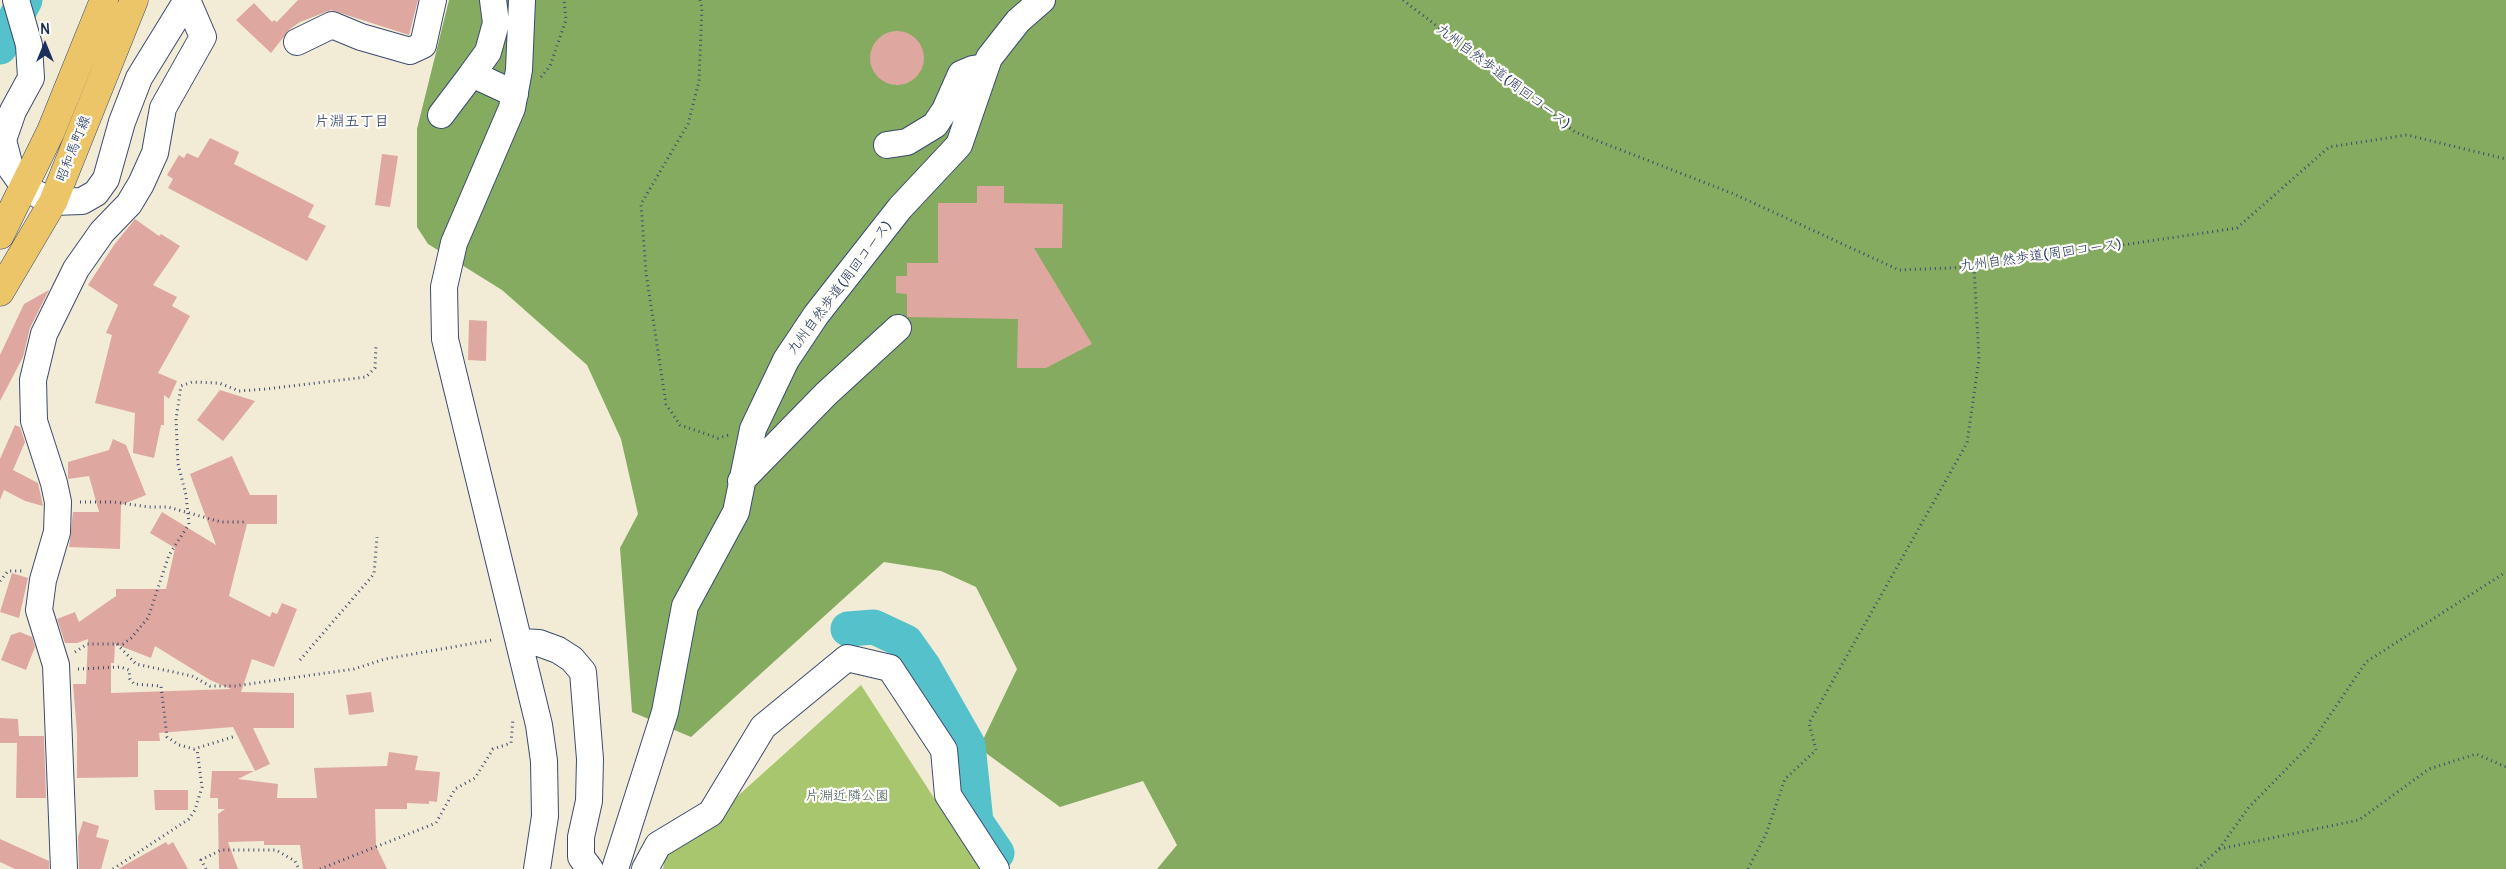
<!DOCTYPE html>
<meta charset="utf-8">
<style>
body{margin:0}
#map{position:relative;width:2506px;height:869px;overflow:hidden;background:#f2ecd7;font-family:Pangolin,sans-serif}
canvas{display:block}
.north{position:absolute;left:20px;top:20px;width:50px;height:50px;-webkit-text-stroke:4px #fdfcf7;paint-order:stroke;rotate:0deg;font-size:14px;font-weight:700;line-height:20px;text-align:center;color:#1b2f5e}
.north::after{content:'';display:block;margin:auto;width:18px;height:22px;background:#1b2f5e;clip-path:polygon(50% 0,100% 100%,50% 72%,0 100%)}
</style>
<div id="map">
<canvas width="2506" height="869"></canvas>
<div class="north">N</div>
</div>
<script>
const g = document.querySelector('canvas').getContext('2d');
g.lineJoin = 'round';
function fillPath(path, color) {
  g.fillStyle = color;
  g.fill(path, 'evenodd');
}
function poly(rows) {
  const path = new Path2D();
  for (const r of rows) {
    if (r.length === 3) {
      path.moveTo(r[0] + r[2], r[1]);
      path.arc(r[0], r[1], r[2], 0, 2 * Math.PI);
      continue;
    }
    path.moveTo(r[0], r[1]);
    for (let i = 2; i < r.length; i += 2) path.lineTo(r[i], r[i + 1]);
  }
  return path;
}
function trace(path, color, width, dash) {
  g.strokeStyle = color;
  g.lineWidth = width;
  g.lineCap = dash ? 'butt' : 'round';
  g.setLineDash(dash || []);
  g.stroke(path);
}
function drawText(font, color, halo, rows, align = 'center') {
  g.font = font + ' Pangolin,"Klee One",sans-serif';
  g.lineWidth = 4.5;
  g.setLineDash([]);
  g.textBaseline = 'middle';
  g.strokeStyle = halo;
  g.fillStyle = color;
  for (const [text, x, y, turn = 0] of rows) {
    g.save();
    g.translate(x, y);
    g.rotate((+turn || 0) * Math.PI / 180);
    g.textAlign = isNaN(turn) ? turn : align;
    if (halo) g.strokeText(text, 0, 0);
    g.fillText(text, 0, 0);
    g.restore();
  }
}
fillPath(poly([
 [861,685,980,869,663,869,666,853,711,820]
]), '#a7c66d');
fillPath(poly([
 [449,0,2506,0,2506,869,1157,869,1177,845,1143,781,1060,807,979,748,1017,669,976,587,941,571,884,562,691,737,632,712,620,548,638,514,621,439,587,365,502,290,428,244,417,227,417,129]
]), '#85ab60');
trace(poly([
 [0,47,25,0],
 [848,629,874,627,906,642,923,666,968,745,976,822,997,853]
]), '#55c2cb', 35);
fillPath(poly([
 [298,0,418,0,409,35,331,10,300,22,290,29,271,53,236,20,254,3,272,22,274,20,277,22],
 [897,58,27],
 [210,138,239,152,234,164,314,205,308,217,326,226,307,261,168,188,173,179,167,175,179,155,184,158,187,153,198,158],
 [382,154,398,156,390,207,375,205],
 [977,186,1004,186,1004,203,1063,204,1062,248,1034,248,1092,344,1046,368,1017,368,1018,319,907,317,907,294,896,293,896,276,907,276,907,263,938,263,938,203,977,203],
 [135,219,159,236,161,234,180,246,153,285,177,297,172,306,190,316,158,373,177,381,169,399,164,395,164,425,161,425,154,458,133,453,135,413,95,403,112,335,106,333,118,305,88,285,114,245],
 [49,290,30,328,23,357,0,401,0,355,24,304],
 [469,320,487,321,486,361,468,360],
 [220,390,255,401,223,441,197,420],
 [15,425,20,427,25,442,13,470,38,483,43,506,25,501,4,490,0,500,0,459],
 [113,439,126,445,146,495,121,505,120,549,69,547,73,512,99,512,89,476,68,479,68,462,109,450],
 [232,456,250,495,277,495,277,524,247,524,229,596,270,617,272,612,277,614,282,603,297,609,274,667,252,659,241,692,294,693,294,728,253,728,270,764,255,771,233,727,159,733,160,741,138,741,138,777,77,778,77,733,73,684,86,684,88,639,77,643,65,643,57,619,75,612,79,622,116,596,116,589,166,589,175,548,150,533,162,512,216,545,190,474],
 [115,644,151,658,155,646,210,680,231,689,111,693,111,663,114,663],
 [12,573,28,578,19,618,0,612],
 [20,632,32,637,35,647,26,670,1,660,11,635],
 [371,692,374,712,349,715,346,695],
 [0,718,18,719,19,736,44,736,46,798,16,798,17,743,0,743],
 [389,752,418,756,415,770,440,772,437,802,429,801,429,804,407,803,407,809,375,809,376,846,387,869,303,869,300,845,264,845,264,841,228,842,238,869,219,869,218,814,225,809,218,809,218,798,210,798,212,771,254,771,238,779,278,784,277,798,317,798,314,768,387,766],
 [154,790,188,790,188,810,155,810],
 [83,821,99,826,96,837,109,840,101,869,79,869,78,837],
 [0,839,49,861,49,869,15,869,0,862],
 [166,842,168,845,173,842,188,869,118,869]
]), '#dea8a0');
const minor = poly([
 [16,0,29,45,31,78,13,111,3,140,10,167,25,188,53,202,82,201,96,193,106,179,122,122,139,78,187,0],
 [493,0,496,23,488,52,472,74,515,94],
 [522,0,519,70,512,108,454,243,444,287,445,339,539,725,544,761,545,816,537,869],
 [297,42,332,25,361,37,410,51,423,45,433,0],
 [441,115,472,74],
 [887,145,907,142,935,125,945,110,961,74,973,69,985,67],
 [741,481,826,394,898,328],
 [520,642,539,643,558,650,572,659,583,672,590,759,589,801,581,837,581,857,590,869],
 [64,869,56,665,39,610,43,580,57,532,58,502,54,483,34,421,33,380,44,334,76,269,102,232,129,204,141,184,155,153,163,108,203,37,187,0],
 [615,869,665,712,685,606,736,512,753,429,786,360,816,315,900,208,959,145,989,58,1018,21,1042,0],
 [645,869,658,845,711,813,763,727,847,658,890,668,944,750,948,795,996,869]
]);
const major = poly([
 [0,235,51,131,104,0],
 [0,292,53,202,134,0]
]);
trace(minor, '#3b4b70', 28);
trace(major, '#3b4b70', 29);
trace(poly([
 [700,0,702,7,699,81,688,124,641,204,646,273,666,404,680,425,718,438,729,435],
 [1403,0,1575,132,1734,194,1899,270,1974,267,2237,228,2329,147,2407,135,2506,159],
 [541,77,550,66,566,20,564,0],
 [80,502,114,502,149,507,168,507,221,522,245,522],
 [0,581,8,571,24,571],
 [117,644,136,664,192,676,210,686,235,686,354,669,385,659,492,640],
 [75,652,87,644,123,644,131,638,148,618,169,555,189,524,186,495,178,464,176,419,181,386,192,382,219,383,239,391,266,389,366,377,375,368,376,345],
 [300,660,374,574,377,537],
 [78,669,121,667,129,670,130,679,134,684,161,686,167,737,179,745,194,749,236,736],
 [2219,849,2249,807,2309,746,2366,662,2506,572],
 [113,869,189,819,195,810,202,787,197,749],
 [206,869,201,860,221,850,276,850,295,861,299,869],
 [320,869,436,823,455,789,475,778,493,749,511,743,513,718],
 [1748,869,1766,834,1785,779,1816,750,1809,723,1967,443,1979,359,1974,267],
 [2197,869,2219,849,2359,820,2429,769,2476,754,2506,767]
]), '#3b4b70', 3, [1, 4]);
trace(minor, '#fff', 26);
trace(major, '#ecc569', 28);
drawText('14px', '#1b2f5e', '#fdfcf7', [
 ["九州自然歩道(周回コース)",1503,77,37],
 ["昭和馬町線",74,149,-68],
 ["九州自然歩道(周回コース)",2041,256,-8],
 ["九州自然歩道(周回コース)",840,288,-53]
]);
drawText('14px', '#455c62', '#fdfcf7', [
 ["片淵近隣公園",847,796]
]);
drawText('15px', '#1b2f5e', '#fdfcf7', [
 ["片淵五丁目",352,122]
]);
</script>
